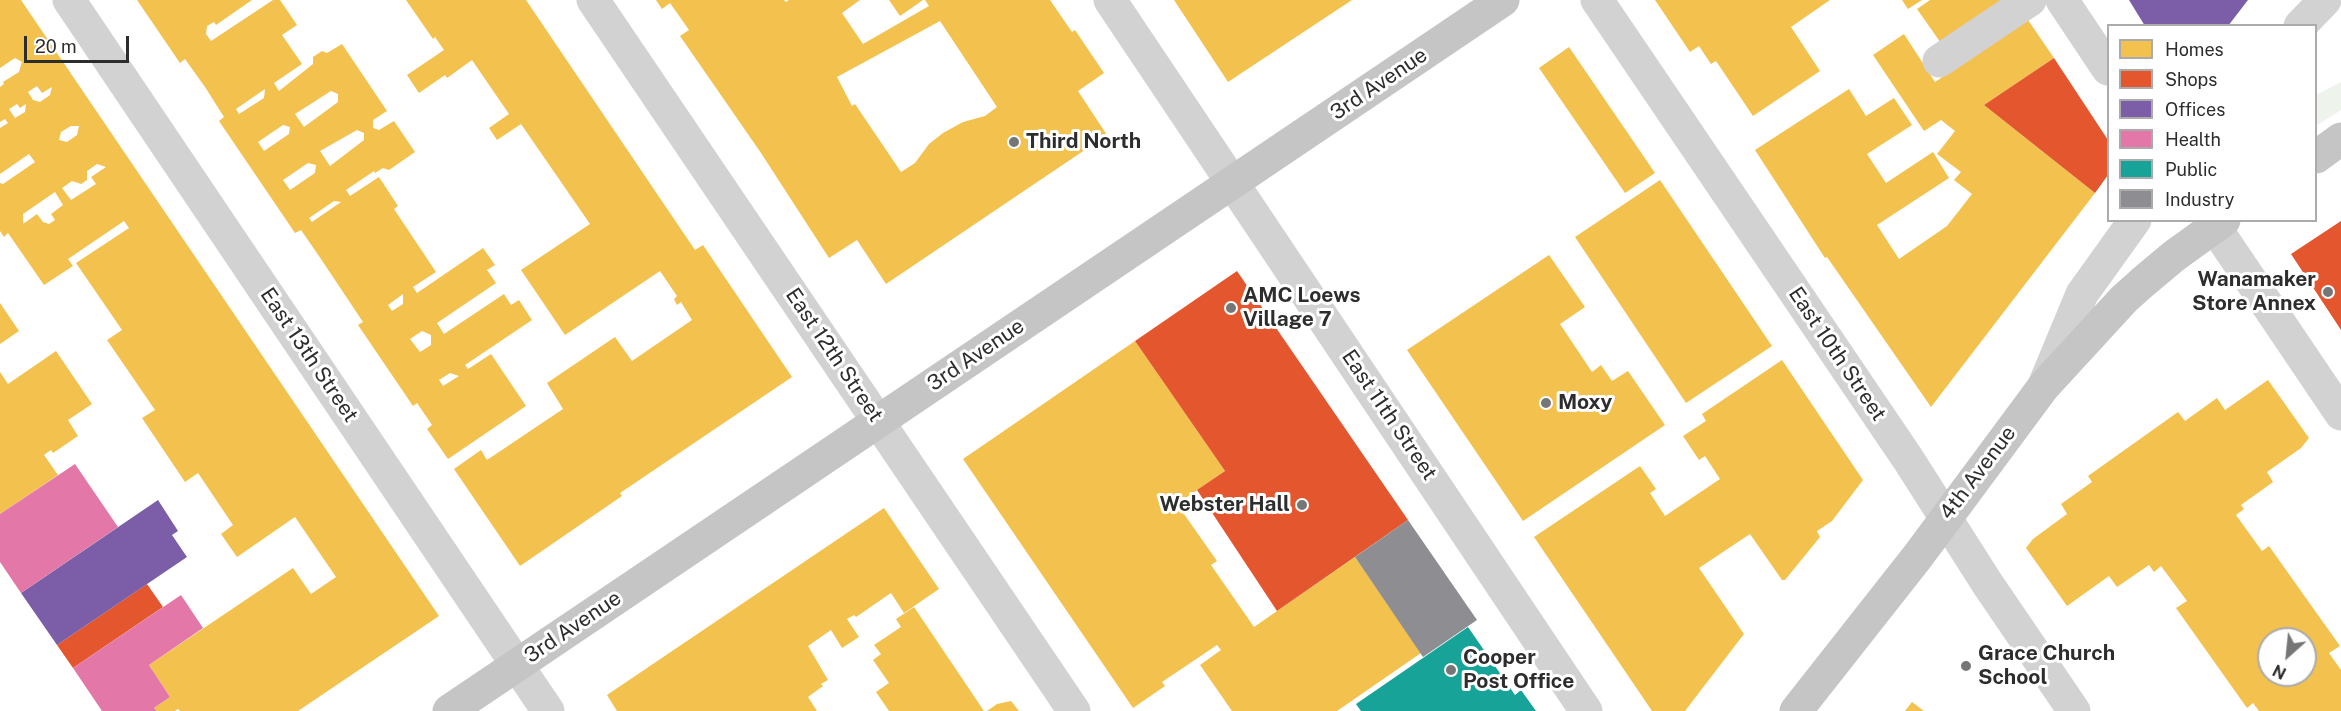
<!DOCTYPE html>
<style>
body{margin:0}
#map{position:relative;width:2341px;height:711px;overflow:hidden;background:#fff;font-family:"Public Sans",sans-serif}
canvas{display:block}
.legend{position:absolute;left:2107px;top:24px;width:210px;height:198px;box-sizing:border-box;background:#fff;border:2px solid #ababab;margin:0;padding:8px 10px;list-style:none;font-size:18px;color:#2d2d2d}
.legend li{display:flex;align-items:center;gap:12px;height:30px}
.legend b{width:30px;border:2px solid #ababab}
.north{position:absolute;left:2257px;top:627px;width:60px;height:60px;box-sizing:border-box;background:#fff;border:2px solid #ababab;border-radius:50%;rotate:207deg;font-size:16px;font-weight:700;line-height:24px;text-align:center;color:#2d2d2d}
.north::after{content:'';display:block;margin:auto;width:21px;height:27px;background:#767676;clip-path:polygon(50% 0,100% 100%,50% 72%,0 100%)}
.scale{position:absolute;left:24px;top:36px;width:105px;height:27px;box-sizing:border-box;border:3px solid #2d2d2d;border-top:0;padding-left:8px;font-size:18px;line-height:21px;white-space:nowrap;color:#2d2d2d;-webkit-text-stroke:4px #fff;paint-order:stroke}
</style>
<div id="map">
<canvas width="2341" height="711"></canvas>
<ul class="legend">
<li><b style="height:16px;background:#f2c14e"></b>Homes</li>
<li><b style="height:16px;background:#e4572e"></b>Shops</li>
<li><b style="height:16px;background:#7b5ea7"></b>Offices</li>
<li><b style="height:16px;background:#e377a8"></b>Health</li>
<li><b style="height:16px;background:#17a398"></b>Public</li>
<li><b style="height:16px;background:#8d8d92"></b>Industry</li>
</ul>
<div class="north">N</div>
<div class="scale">20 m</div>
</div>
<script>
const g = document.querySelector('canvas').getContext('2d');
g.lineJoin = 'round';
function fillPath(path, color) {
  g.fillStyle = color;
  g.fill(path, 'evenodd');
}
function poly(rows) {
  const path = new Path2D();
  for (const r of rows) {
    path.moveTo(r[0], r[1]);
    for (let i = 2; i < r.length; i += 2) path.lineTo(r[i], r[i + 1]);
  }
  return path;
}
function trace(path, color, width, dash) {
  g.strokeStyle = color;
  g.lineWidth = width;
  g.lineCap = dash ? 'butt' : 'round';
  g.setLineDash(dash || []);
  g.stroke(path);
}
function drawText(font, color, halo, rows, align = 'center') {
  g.font = font + ' "Public Sans",sans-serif';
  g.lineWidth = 6;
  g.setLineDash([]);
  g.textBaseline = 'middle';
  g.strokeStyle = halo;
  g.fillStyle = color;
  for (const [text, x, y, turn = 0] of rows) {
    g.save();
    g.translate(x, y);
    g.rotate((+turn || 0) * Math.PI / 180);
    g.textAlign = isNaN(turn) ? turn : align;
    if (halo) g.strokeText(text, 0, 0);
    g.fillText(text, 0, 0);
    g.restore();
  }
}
fillPath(poly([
 [2341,82,2341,110,2316,126,2316,95]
]), '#eef3eb');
fillPath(poly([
 [0,0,21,0,439,616,298,711,180,711,178,709,175,711,157,711,154,708,170,697,149,665,293,568,311,594,336,577,295,517,237,557,221,534,233,525,198,473,185,482,142,418,155,410,107,340,122,330,76,263,129,228,124,221,68,259,73,266,44,285,8,233,4,237,0,231,0,183,3,184,35,162,29,154,0,174,0,128,8,123,5,119,0,122,0,87,4,84,3,82,19,72,22,62,15,58,0,68],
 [37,86,42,93,52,87,50,95,40,102,33,100,28,92],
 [17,104,20,108,26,104,25,112,15,118,9,109],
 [71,126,79,126,77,135,67,142,59,140,61,132],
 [97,164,106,167,91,177,96,184,71,200,62,188,72,181,81,184,87,180,87,171],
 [55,192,63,205,51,214,55,220,49,224,43,222,37,214,23,224,23,214],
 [137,0,252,0,216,25,214,22,207,26,206,34,211,41,273,0,280,0,297,25,282,35,302,64,274,83,279,91,313,64,313,57,322,51,327,53,342,44,387,111,373,120,373,128,379,130,394,121,415,152,389,170,383,168,375,173,374,171,346,190,350,196,379,177,398,206,394,209,436,272,413,287,417,293,483,248,495,265,487,270,496,283,437,323,444,334,504,294,511,305,519,300,532,320,465,365,468,369,491,354,526,406,448,459,427,429,432,425,417,403,413,406,358,325,363,322,321,259,301,230,295,233,219,121,224,117,205,87,185,59,180,63],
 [265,89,264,98,239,114,236,109],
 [331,91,338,94,338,102,304,127,295,114],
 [283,125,290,127,289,134,264,151,258,142],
 [357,130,364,133,364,140,330,166,320,151],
 [308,163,316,165,315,173,290,190,283,180],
 [334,201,341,202,312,222,309,218],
 [403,294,403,304,392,311,388,305],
 [422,331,431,335,431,345,420,352,410,339],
 [450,373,459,376,443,386,439,380],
 [406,0,526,0,695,250,703,245,792,377,620,493,622,496,520,566,454,469,481,450,487,460,563,409,547,383,615,337,632,361,692,320,681,302,677,305,674,299,677,296,660,271,565,335,521,270,590,224,521,124,497,140,489,128,509,114,472,60,447,78,445,75,419,93,407,75,444,50,435,37,433,39],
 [656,0,784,0,786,2,789,0,860,0,842,13,863,44,929,6,925,0,1050,0,1072,32,1075,30,1104,73,1078,91,1107,135,886,284,857,240,829,258,761,153,680,36,689,30,670,3,662,9],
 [940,21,997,107,985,116,963,122,943,133,929,144,915,163,901,172,855,104,852,106,837,77],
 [889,0,923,0,900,16],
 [1174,0,1352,0,1228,82],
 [1655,0,1830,0,1791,27,1820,71,1753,116,1716,61,1711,64,1699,46,1690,52],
 [1902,0,1922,0,1908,9],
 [1930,0,2009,0,1943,46,1917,9],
 [2028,20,2054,58,1984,105,2095,193,1931,407,1827,257,1825,258,1755,150,1849,89,1866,116,1894,98,1912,125,1867,154,1886,183,1933,152,1949,178,1877,225,1899,259,1947,226,1972,194,1954,180,1961,172,1937,154,1955,131,1941,120,1924,131,1873,55,1904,34,1935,82],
 [1569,47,1655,173,1625,193,1539,68],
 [1660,180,1772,346,1686,403,1575,237],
 [1549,255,1585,307,1560,324,1592,372,1601,365,1612,381,1628,371,1665,425,1523,521,1407,350],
 [0,303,19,331,0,344],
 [1135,341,1225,471,1177,504,1217,561,1211,565,1254,627,1355,557,1421,653,1337,711,1232,711,1200,665,1221,650,1217,645,1162,682,1165,686,1133,708,963,459],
 [56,351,92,404,68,420,78,436,53,453,51,450,44,455,58,475,0,514,0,372,8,384],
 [1782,360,1863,480,1832,521,1817,531,1820,537,1785,580,1782,580,1750,534,1699,568,1744,634,1685,711,1652,711,1534,537,1640,466,1656,489,1650,493,1665,516,1720,479,1705,456,1699,460,1683,436,1706,421,1702,414],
 [2268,380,2309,438,2301,448,2267,472,2273,482,2241,505,2244,509,2236,515,2262,551,2269,546,2340,646,2329,653,2341,670,2341,711,2259,711,2253,703,2247,708,2176,608,2187,601,2161,566,2154,572,2149,565,2117,587,2109,576,2067,606,2026,548,2033,539,2067,514,2061,504,2092,482,2088,476,2178,412,2185,421,2217,398,2225,410],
 [2269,639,2305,639,2305,675,2269,675],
 [884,508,939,589,904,613,891,593,856,617,854,615,847,619,859,637,842,648,831,630,808,646,828,680,821,684,823,686,808,697,817,711,617,711,607,695],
 [914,607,984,711,889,711,876,692,889,683,873,660,881,654,874,645,901,627,896,619],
 [1011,701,1019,711,987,711,997,704],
 [1912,702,1924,711,1905,711]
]), '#f2c14e');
fillPath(poly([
 [2054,58,2108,140,2108,175,2095,193,1984,105],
 [2341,221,2341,330,2291,254],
 [1237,271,1408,520,1277,611,1197,490,1225,471,1135,341],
 [147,584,163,607,73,668,57,645]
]), '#e4572e');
fillPath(poly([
 [2129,0,2248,0,2228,26,2145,26],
 [158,500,178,531,172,535,187,557,57,645,21,593]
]), '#7b5ea7');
fillPath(poly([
 [75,464,118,527,21,593,0,562,0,514],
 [181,595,203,628,149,665,170,697,154,708,157,711,102,711,73,668]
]), '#e377a8');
fillPath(poly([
 [1468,627,1515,695,1521,690,1536,711,1361,711,1356,704]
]), '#17a398');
fillPath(poly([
 [1408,520,1477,620,1423,657,1355,557]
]), '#8d8d92');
trace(poly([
 [69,0,548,711],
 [593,0,1074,711],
 [1110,0,1586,711],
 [1597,0,1908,459,1987,583,2074,711],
 [2062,0,2108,69],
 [2300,26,2325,0],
 [1939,61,2030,0],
 [2210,220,2341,414],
 [2045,383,2082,294,2135,220]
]), '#d2d2d2', 33);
trace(poly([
 [2316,157,2341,139],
 [449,711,1503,0],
 [1796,711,1918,556,2044,386,2124,299,2143,282,2174,256,2224,220]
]), '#c5c5c5', 33);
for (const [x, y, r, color] of [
 [1014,142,6,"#767676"],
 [2328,292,6,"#767676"],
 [1231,308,6,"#767676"],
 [1546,403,6,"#767676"],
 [1302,505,6,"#767676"],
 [1966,666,6,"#767676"],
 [1451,670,6,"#767676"]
]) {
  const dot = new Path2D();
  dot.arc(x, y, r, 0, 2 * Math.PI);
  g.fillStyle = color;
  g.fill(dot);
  trace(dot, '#fff', 2);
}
drawText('21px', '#2d2d2d', '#fff', [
 ["3rd Avenue",1379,84,-34],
 ["East 10th Street",1837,354,56],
 ["East 13th Street",309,355,56],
 ["East 12th Street",834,355,56],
 ["3rd Avenue",976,355,-34],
 ["East 11th Street",1389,415,56],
 ["4th Avenue",1978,473,-53],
 ["3rd Avenue",573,627,-34]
]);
drawText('bold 21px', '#2d2d2d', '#fff', [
 ["Third North",1026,142],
 ["Wanamaker",2316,280,"right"],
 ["Store Annex",2316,304,"right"],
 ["AMC Loews",1243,296],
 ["Village 7",1243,320],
 ["Moxy",1558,403],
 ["Webster Hall",1290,505,"right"],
 ["Grace Church",1978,654],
 ["School",1978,678],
 ["Cooper",1463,658],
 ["Post Office",1463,682]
], 'left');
</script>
